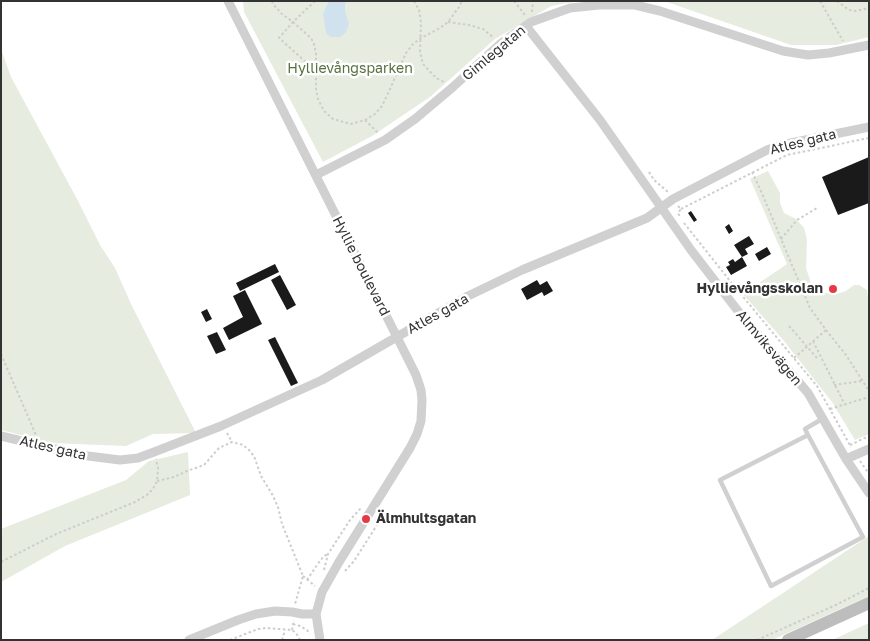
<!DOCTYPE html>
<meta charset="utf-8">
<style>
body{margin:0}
#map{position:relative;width:870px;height:641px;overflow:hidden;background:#fff;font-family:"Golos Text",sans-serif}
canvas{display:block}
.frame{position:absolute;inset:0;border:2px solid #333;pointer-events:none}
</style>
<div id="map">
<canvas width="870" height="641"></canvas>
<div class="frame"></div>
</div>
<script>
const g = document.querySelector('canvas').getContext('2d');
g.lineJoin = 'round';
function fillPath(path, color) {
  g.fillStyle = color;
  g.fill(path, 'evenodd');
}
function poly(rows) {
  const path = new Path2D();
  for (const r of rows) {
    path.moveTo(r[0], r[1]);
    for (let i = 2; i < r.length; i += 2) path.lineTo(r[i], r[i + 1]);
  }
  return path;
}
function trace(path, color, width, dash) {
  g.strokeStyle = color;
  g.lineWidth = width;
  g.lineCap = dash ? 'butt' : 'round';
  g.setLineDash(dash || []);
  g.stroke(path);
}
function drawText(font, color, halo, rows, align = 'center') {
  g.font = font + ' "Golos Text",sans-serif';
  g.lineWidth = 5;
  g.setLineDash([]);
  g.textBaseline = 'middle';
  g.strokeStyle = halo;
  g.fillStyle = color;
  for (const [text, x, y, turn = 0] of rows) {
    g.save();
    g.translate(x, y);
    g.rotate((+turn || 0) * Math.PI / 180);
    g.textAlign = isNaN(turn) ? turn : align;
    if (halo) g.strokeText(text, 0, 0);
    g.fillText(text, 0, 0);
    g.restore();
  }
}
fillPath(poly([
 [243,1,579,1,551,6,495,39,430,97,372,136,323,162,244,12],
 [664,1,869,1,869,37,836,45,791,45],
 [1,49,11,77,77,199,100,245,115,268,131,304,196,433,153,434,126,446,52,443,1,430],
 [768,171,780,193,780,203,784,213,796,219,804,228,807,239,806,268,811,283,823,292,834,295,846,291,854,285,859,285,867,290,869,308,869,434,855,440,832,402,784,341,743,294,787,264,750,179],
 [188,452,190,495,65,546,1,582,1,529,126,480,149,461],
 [869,536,869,596,772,640,712,640],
 [869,623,869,640,832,640]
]), '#e6ecdf');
fillPath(poly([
 [329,1,347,1,345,4,345,11,349,24,346,32,340,37,331,37,326,33,323,14]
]), '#cfe2ee');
fillPath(poly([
 [869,157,869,203,838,215,822,177],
 [691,211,697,220,694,222,688,213],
 [729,224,733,231,729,234,725,227],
 [749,236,754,244,745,249,748,254,742,257,734,245],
 [767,247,771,254,759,261,755,254],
 [742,257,747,266,731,275,726,267,730,265,728,262,733,259,735,262],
 [275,264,279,272,240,291,236,283],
 [280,275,296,305,287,310,271,280],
 [537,280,540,285,547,281,553,291,544,296,542,292,527,300,521,289],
 [245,290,262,324,229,340,223,328,243,317,233,296],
 [207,309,212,319,206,322,201,312],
 [217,332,226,350,216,354,207,336],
 [275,337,298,383,291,386,268,340]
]), '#1a1a1a');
trace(poly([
 [272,1,273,4,282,14,293,22,311,38,314,44,316,53,316,89,318,99,324,111,333,119,351,124,365,120,375,114,382,106,390,89,406,53,413,44,421,38,440,28,448,22,459,7,462,1],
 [315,1,293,22,279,38,316,71],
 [414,1,419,10,421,22,420,52,423,64,436,78,444,82],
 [514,1,525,15],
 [820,1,843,41],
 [837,1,849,10,856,11,869,8],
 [532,12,533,1],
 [448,22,469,25,483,29,494,38],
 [365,120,378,133],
 [649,172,654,180,668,192],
 [752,172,761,191,810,308,826,330,846,355,869,391],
 [678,206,681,209,678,213,680,217],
 [681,209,787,155,869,138],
 [684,223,734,286,817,386,851,447],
 [781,239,797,220,817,208],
 [789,326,817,358,819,357],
 [813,341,845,405],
 [1,354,36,435],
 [794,358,826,330],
 [834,385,862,381],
 [830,409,869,397],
 [227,433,232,442],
 [850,445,869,436],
 [860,461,869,474],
 [157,481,174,477,187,471,204,465,219,448,232,442,243,445,249,450,254,456,261,476,272,494,278,507,282,524,303,576,295,604],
 [1,562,56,534,135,502,147,495,153,489,157,481,158,468,156,459],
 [324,570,328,554,350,520,361,508],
 [345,571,354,561,377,525,378,518],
 [303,576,315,586],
 [307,580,317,565,324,556,328,554],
 [293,624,300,626,307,630,310,634],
 [292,630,294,620],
 [230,640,258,629,266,628,292,630,296,633,300,640],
 [282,640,285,630],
 [757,640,838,604,869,588]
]), '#cdcdcd', 2, [2.5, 2.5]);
trace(poly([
 [808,435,720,480,771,586,863,537,808,435,805,429,822,419]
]), '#d0d0d0', 4.5);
trace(poly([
 [228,1,407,357,416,375,421,390,422,400,421,421,417,434,410,448,339,562,322,592,316,614,320,640],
 [526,26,600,120,691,250,738,311,808,393,846,459,869,493],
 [316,175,385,140,415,119,453,87,500,44,531,22,570,8,599,5,635,5,660,11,783,51,808,55,829,53,869,45],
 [1,436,80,455,120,460,138,458,154,452,221,426,322,380,468,296,522,270,647,218,673,199,767,150,781,145,869,127],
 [846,459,869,449],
 [189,640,238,620,256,614,275,611,292,612,302,614,316,614]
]), '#d0d0d0', 9);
trace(poly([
 [788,640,869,603]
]), '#bdbdbd', 12);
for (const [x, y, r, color] of [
 [833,289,5,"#e63946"],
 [366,519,5,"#e63946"]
]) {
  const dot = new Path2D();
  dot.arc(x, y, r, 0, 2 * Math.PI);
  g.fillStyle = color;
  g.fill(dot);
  trace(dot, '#fff', 2);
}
drawText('14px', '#333', '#fff', [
 ["Gimlegatan",494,53,-40],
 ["Atles gata",803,142,-14],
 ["Hyllie boulevard",361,266,63],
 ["Atles gata",438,314,-29],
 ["Almviksvägen",769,348,50],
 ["Atles gata",53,448,13]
]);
drawText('14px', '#56703f', '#fff', [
 ["Hyllievångsparken",350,69]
]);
drawText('bold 14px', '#333', '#fff', [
 ["Hyllievångsskolan",823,289],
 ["Älmhultsgatan",376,519,"left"]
], 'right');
</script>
